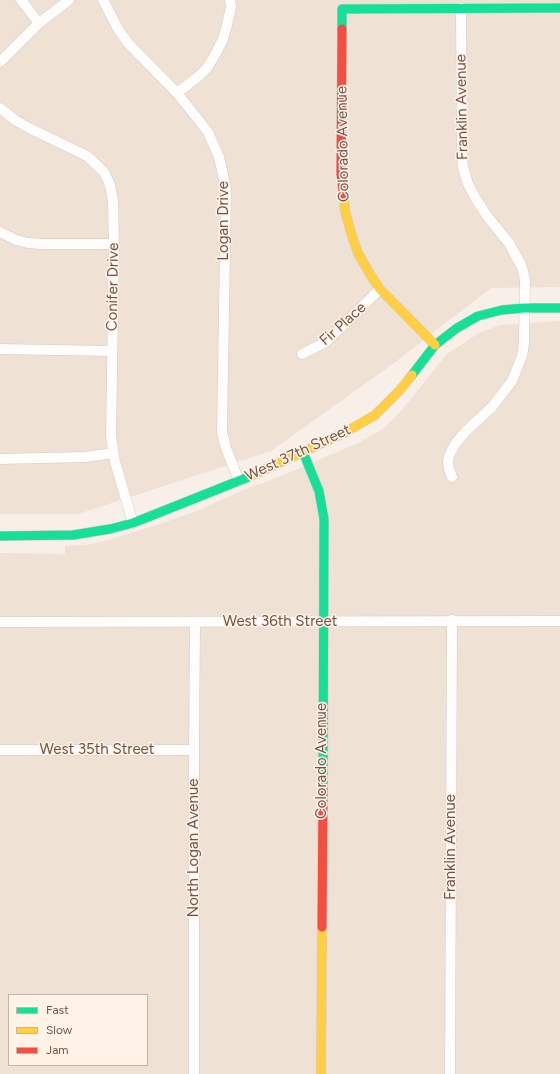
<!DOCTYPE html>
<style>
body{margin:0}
#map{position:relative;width:560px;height:1074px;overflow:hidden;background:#f7efe8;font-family:Figtree,sans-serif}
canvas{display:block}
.legend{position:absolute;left:8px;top:994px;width:140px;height:72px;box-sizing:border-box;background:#fff3e8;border:1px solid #c8b3a8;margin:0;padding:5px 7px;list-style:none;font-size:12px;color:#755248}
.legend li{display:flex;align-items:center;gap:8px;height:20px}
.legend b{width:20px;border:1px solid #c8b3a8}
</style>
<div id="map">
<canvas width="560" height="1074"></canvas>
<ul class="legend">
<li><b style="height:5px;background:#16e098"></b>Fast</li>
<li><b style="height:5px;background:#ffcf43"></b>Slow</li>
<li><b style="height:5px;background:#f24e42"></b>Jam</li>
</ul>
</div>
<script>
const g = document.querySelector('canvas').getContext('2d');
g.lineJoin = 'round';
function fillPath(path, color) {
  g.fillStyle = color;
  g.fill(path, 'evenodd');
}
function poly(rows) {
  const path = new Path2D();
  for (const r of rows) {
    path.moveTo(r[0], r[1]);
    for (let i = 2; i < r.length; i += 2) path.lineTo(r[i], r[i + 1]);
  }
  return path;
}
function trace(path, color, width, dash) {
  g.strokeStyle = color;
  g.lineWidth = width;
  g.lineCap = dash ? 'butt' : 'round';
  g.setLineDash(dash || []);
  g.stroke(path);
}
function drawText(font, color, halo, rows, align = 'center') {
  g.font = font + ' Figtree,sans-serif';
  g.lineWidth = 3;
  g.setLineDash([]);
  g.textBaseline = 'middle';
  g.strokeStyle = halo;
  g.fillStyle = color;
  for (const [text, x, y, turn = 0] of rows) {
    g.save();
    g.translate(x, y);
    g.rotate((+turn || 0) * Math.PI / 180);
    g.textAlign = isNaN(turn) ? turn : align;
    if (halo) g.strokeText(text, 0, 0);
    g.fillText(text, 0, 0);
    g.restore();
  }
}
fillPath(poly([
 [0,0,560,0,560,287,491,288,394,363,271,451,78,514,0,514],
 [560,321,560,1074,0,1074,0,553,65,554,65,546,86,545,109,540,163,523,199,510,241,491,291,472,358,443,383,429,401,411,447,354,479,333,500,325],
 [9,995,147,995,147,1065,9,1065]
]), '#f0e1d5');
const street = poly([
 [21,0,39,23],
 [103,0,118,29,128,43,177,93,208,132,219,157,226,188,222,432,226,448,239,481],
 [0,62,39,23,69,0],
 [177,93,199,76,207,68,216,53,223,39,227,25,231,7,230,0],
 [0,108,15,120,29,128,87,156,104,172,110,185,113,201,114,244,111,436,115,462,133,523],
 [0,232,16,240,28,243,42,244,114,244],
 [0,349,111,351],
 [302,354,326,342,380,289],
 [0,459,85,457,113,453],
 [452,477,449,469,448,463,449,456,455,444,466,431,492,407,512,381,522,356,524,343,525,280,522,267,509,243,487,216,476,199,468,184,463,167,462,158,461,8],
 [0,622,560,621],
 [0,750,194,750],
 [194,1074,194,750,195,623],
 [450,1074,452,620]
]);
const fast = poly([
 [342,29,342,9,560,8],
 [412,375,435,345,457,328,478,316,502,310,524,308,560,308],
 [303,452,319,491,324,519,323,791],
 [0,536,73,535,110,529,133,523,251,476]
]);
const slow = poly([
 [344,198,345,211,352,236,358,253,370,274,380,289,435,345],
 [251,476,344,433,375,415,400,390,412,375],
 [321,1074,322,927]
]);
const jam = poly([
 [342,29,341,174,344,198],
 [322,927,323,791]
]);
trace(street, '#d5cac5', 11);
trace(fast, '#d6cac4', 10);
trace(slow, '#d6cac4', 10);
trace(jam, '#d6cac4', 10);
trace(street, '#fefdfc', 10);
trace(fast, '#16e098', 9);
trace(slow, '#ffcf43', 9);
trace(jam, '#f24e42', 9);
drawText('15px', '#755248', '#fff3e8', [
 ["Franklin Avenue",462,107,-91],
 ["Colorado Avenue",343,144,-91],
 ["Logan Drive",224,221,-90],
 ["Conifer Drive",113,287,-89],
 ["Fir Place",343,324,-42],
 ["West 37th Street",298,453,-25],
 ["West 36th Street",280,622],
 ["West 35th Street",97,750],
 ["Colorado Avenue",322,761,-90],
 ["Franklin Avenue",451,847,-90],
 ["North Logan Avenue",194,848,-90]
]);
</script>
